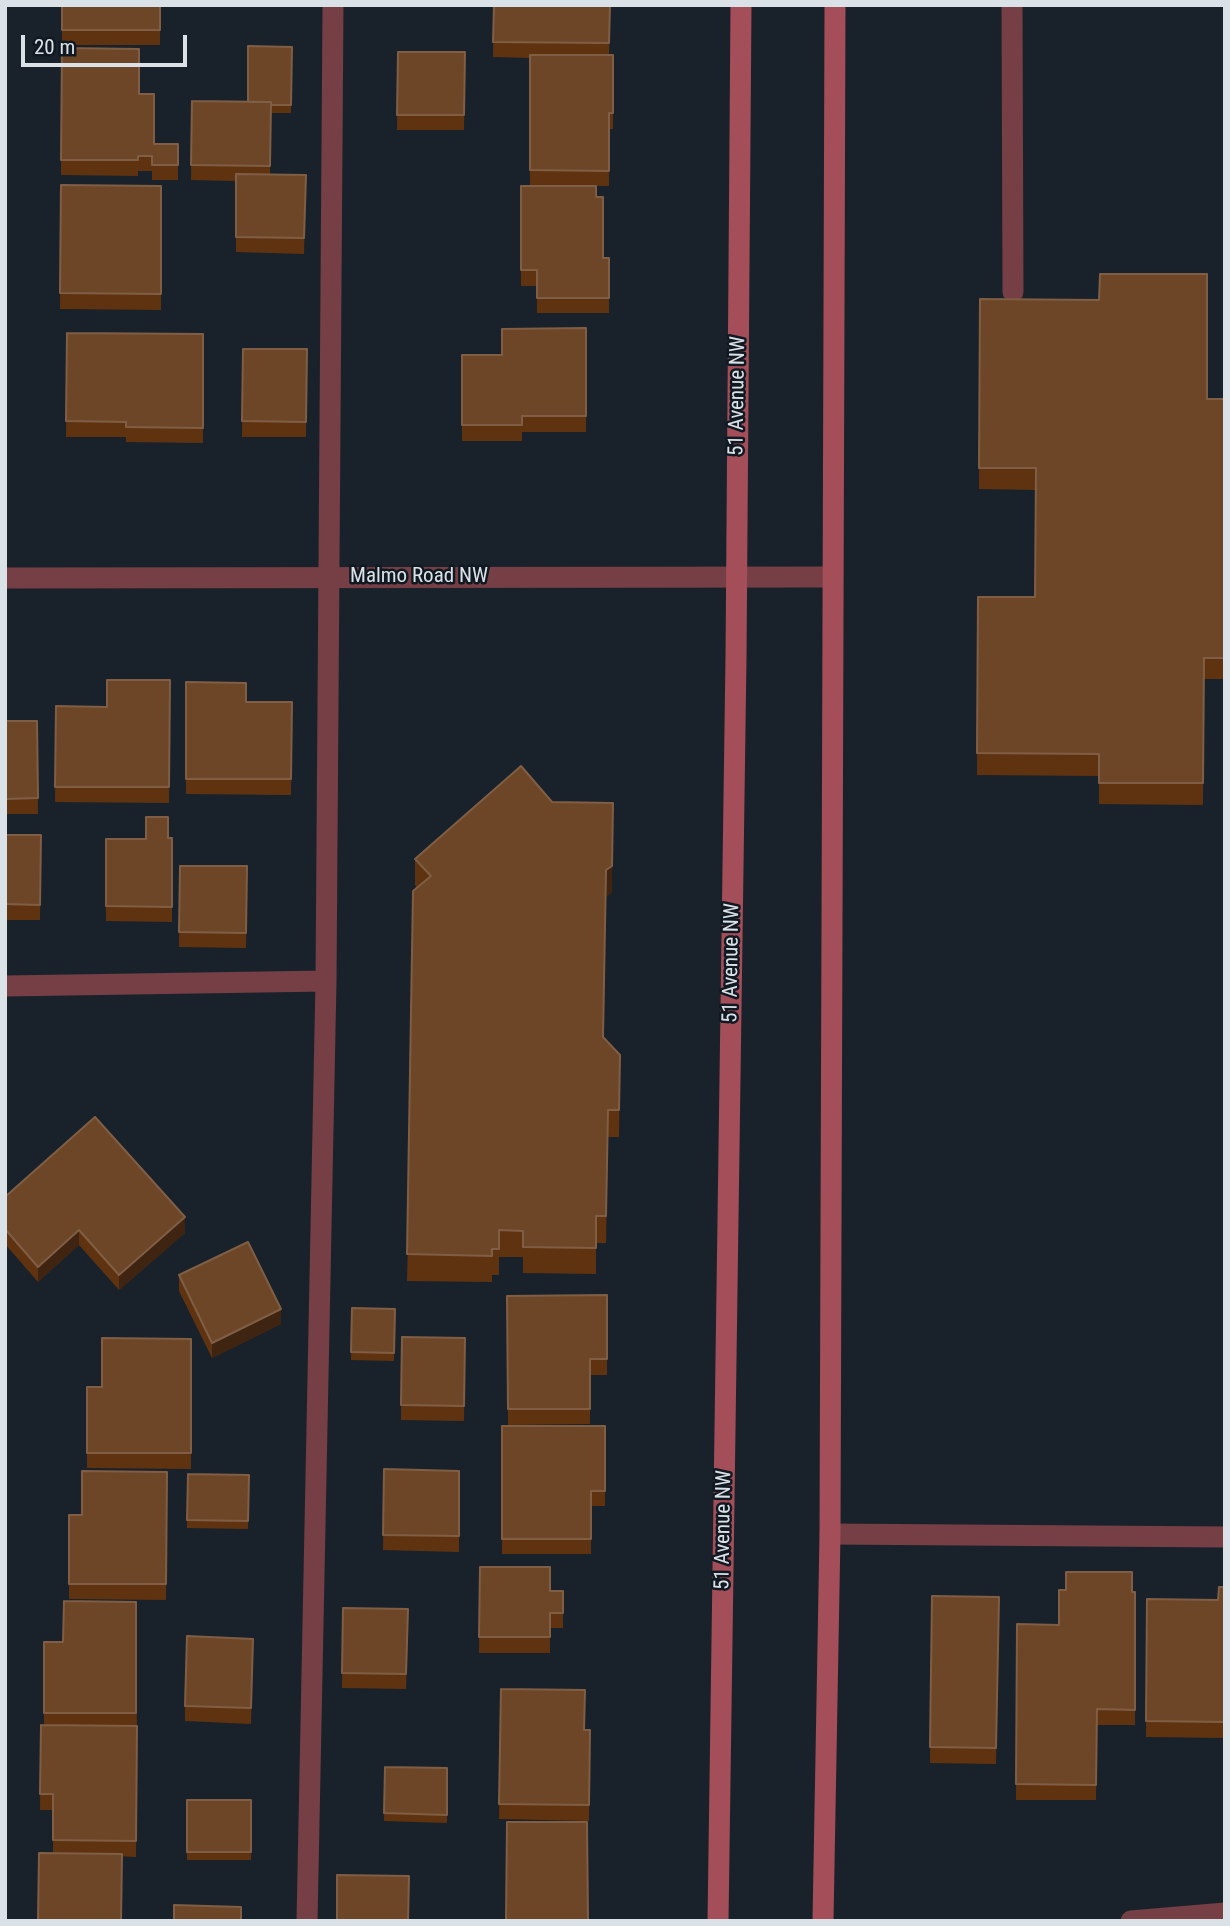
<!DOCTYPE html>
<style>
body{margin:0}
#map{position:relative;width:1230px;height:1926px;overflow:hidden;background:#19222a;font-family:"Roboto Condensed",sans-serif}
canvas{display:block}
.frame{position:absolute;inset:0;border:7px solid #dbe2e7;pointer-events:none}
.scale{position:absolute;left:21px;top:35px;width:166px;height:32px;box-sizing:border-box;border:4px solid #dbe2e7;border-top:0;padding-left:9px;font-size:21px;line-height:24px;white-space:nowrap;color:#dbe2e7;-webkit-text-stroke:5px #101921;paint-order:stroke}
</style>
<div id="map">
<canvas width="1230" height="1926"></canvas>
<div class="frame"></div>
<div class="scale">20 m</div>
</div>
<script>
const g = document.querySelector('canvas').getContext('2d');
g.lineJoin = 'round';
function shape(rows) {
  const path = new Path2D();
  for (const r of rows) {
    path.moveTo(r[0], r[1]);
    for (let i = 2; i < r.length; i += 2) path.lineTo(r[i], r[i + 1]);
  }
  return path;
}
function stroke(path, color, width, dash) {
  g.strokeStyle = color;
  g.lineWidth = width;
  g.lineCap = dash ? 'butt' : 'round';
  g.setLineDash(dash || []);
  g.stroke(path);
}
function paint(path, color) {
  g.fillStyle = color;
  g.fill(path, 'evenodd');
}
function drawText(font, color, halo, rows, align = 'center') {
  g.font = font + ' "Roboto Condensed",sans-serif';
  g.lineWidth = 5;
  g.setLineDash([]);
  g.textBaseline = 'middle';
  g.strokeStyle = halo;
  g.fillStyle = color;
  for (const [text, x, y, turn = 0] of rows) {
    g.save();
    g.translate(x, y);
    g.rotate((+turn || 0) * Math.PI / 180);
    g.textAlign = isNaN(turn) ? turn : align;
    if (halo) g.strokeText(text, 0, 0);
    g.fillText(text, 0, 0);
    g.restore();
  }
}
stroke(shape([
 [1012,5,1013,292],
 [5,986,326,981],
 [830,1534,1225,1537],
 [307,1921,326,981,333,5]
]), '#753f45', 21);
stroke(shape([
 [1131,1921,1225,1913]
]), '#753f45', 21);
stroke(shape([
 [5,578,832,577]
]), '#753f45', 21);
stroke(shape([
 [718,1921,736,657,741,5],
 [823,1921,830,1534,835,5]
]), '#a44e59', 21);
paint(shape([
 [62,5,160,5,160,45,62,45],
 [494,5,610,5,609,55,613,55,613,129,609,129,609,186,596,186,596,197,603,258,609,258,609,313,537,313,537,286,521,286,521,186,567,186,530,186,530,58,493,57],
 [292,47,291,113,271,113,270,175,306,175,304,254,236,252,236,181,191,180,192,101,248,102],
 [62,48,139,94,154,144,178,144,178,180,152,180,152,171,138,171,138,176,61,175],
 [398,52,465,52,464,130,397,130],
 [61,185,161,186,161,310,60,309],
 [980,299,1207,399,1225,399,1225,679,1204,679,1203,805,1099,804,1099,776,977,775,978,597,1035,597,1036,490,979,489],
 [586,328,586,432,522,432,522,441,462,441,462,355,502,355],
 [67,333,203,334,203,443,126,442,126,437,66,437],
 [243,349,307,349,306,437,242,437],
 [170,680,169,803,55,802,56,706,107,707],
 [186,682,246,702,292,702,291,795,186,794],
 [5,721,37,721,38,814,5,814],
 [5,835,41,835,40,920,5,920],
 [172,838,172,922,106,921,106,839],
 [415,859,612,892,606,897,603,1038,620,1055,619,1137,608,1137,606,1243,596,1243,596,1274,523,1273,523,1257,499,1257,499,1275,492,1275,492,1282,407,1281,417,888,415,885],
 [180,866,247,866,246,948,179,947],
 [5,1197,185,1233,119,1290,79,1245,38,1282,5,1244],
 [179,1275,281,1324,212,1358,179,1291],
 [607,1295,607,1375,590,1375,590,1424,508,1425,507,1296],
 [352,1308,395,1309,394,1361,351,1360],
 [402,1337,465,1338,464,1421,401,1420],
 [191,1339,191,1469,87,1468,87,1387,102,1387],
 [502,1426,605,1426,605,1506,591,1506,591,1554,502,1554],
 [384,1469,459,1471,459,1552,383,1550],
 [167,1472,166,1600,69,1599,69,1515,82,1515],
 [188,1474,249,1475,248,1529,187,1528],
 [480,1567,550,1591,563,1613,563,1628,550,1628,550,1653,479,1653],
 [1225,1587,1225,1738,1146,1737,1147,1599,1218,1600],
 [1132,1592,1135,1592,1135,1725,1097,1725,1096,1800,1016,1800,1017,1624,1059,1625],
 [932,1596,999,1597,996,1764,930,1763],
 [136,1602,137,1742,136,1857,53,1853,53,1810,40,1810,41,1725,44,1725,44,1642,63,1642],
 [343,1608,408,1624,406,1689,342,1688],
 [253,1639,251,1724,185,1721,185,1706],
 [501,1689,585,1730,590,1730,589,1821,499,1819],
 [385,1767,447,1768,447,1823,384,1821],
 [187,1800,251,1800,251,1860,187,1860]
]), '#603310');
paint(shape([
 [613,803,612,892,606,897,606,870],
 [185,1217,185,1233,119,1290,119,1275],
 [79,1230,79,1245,38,1282,38,1267],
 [281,1309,281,1324,212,1358,212,1343]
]), '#3e2411');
const building = shape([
 [62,5,160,5,160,30,62,30,62,5],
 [494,5,610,5,609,43,493,42,494,5],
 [248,46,292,47,291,105,271,105,271,102,248,102,248,46],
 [62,48,139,49,139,94,154,94,154,144,178,144,178,165,152,165,152,156,138,156,138,160,61,160,62,48],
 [398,52,465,52,464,115,397,115,398,52],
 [530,55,613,55,613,113,609,113,609,171,530,170,530,55],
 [192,101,271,102,270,166,191,165,192,101],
 [236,174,306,175,304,238,236,237,236,174],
 [61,185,161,186,161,294,60,293,61,185],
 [521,186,596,186,596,197,603,197,603,258,609,258,609,298,537,298,537,270,521,270,521,186],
 [1100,274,1207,274,1207,399,1225,399,1225,658,1204,658,1203,783,1099,783,1099,754,977,753,978,597,1035,597,1036,468,979,468,980,299,1099,300,1100,274],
 [586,328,586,416,522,416,522,425,462,425,462,355,502,355,502,329,586,328],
 [67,333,203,334,203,428,126,427,126,422,66,421,67,333],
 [243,349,307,349,306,422,242,421,243,349],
 [107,680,170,680,169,787,55,787,56,706,107,707,107,680],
 [186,682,246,683,246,702,292,702,291,779,186,779,186,682],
 [5,721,37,721,38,798,5,799,5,721],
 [521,766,552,802,613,803,612,866,606,870,603,1037,620,1055,619,1110,608,1110,606,1216,596,1216,596,1248,523,1247,523,1231,499,1230,499,1249,492,1249,492,1256,407,1254,413,891,431,876,415,859,521,766],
 [146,817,168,817,168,838,172,838,172,907,106,906,106,839,146,839,146,817],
 [5,835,41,835,40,905,5,904,5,835],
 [180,866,247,866,246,933,179,932,180,866],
 [95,1117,185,1217,119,1275,79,1230,38,1267,5,1229,5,1197,95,1117],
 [248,1242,281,1309,212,1343,179,1275,248,1242],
 [607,1295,607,1359,590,1359,590,1409,508,1409,507,1296,607,1295],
 [352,1308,395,1309,394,1353,351,1352,352,1308],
 [402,1337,465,1338,464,1406,401,1405,402,1337],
 [102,1338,191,1339,191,1453,87,1453,87,1387,102,1387,102,1338],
 [502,1426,605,1426,605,1491,591,1491,591,1539,502,1539,502,1426],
 [384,1469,459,1471,459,1536,383,1535,384,1469],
 [82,1471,167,1472,166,1584,69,1584,69,1515,82,1515,82,1471],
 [188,1474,249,1475,248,1521,187,1520,188,1474],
 [480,1567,550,1567,550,1591,563,1591,563,1613,550,1613,550,1637,479,1637,480,1567],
 [1066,1572,1132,1572,1132,1592,1135,1592,1135,1710,1097,1709,1096,1785,1016,1784,1017,1624,1059,1625,1059,1590,1066,1590,1066,1572],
 [1219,1587,1225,1587,1225,1722,1146,1721,1147,1599,1218,1600,1219,1587],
 [932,1596,999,1597,996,1748,930,1747,932,1596],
 [64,1601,136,1602,136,1713,44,1713,44,1642,63,1642,64,1601],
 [343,1608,408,1609,406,1674,342,1673,343,1608],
 [187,1636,253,1639,251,1708,185,1706,187,1636],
 [501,1689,585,1690,584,1730,590,1730,589,1805,499,1804,501,1689],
 [41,1725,137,1726,136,1841,53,1840,53,1794,40,1794,41,1725],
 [385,1767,447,1768,447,1815,384,1813,385,1767],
 [187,1800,251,1800,251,1852,187,1852,187,1800],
 [507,1822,587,1822,588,1921,506,1921,507,1822],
 [39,1853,122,1854,121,1921,38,1921,39,1853],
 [337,1875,409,1876,408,1921,337,1921,337,1875],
 [174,1905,241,1907,241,1921,174,1921,174,1905]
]);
paint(building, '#6d4627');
stroke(building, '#7f5e45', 2);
drawText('21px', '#dbe2e7', '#101921', [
 ["51 Avenue NW",738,396,-89],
 ["Malmo Road NW",419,577],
 ["51 Avenue NW",732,963,-89],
 ["51 Avenue NW",724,1530,-89]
]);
</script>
